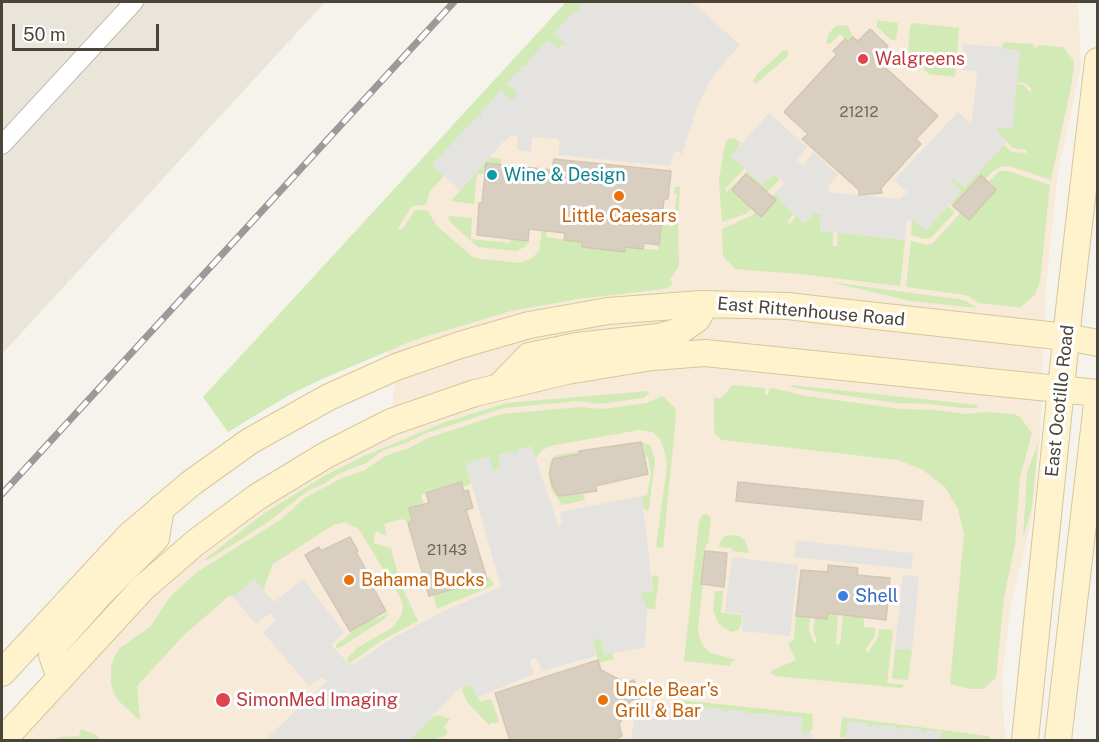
<!DOCTYPE html>
<style>
body{margin:0}
#map{position:relative;width:1099px;height:742px;overflow:hidden;background:#f6f3ec;font-family:"Public Sans",sans-serif}
canvas{display:block}
.frame{position:absolute;inset:0;border:3px solid #4b4439;pointer-events:none}
.scale{position:absolute;left:12px;top:24px;width:147px;height:27px;box-sizing:border-box;border:3px solid #4b4439;border-top:0;padding-left:8px;font-size:18px;line-height:21px;white-space:nowrap;color:#4b4439;-webkit-text-stroke:4px #fff;paint-order:stroke}
</style>
<div id="map">
<canvas width="1099" height="742"></canvas>
<div class="frame"></div>
<div class="scale">50 m</div>
</div>
<script>
const g = document.querySelector('canvas').getContext('2d');
g.lineJoin = 'round';
function paint(path, color) {
  g.fillStyle = color;
  g.fill(path, 'evenodd');
}
function shape(rows) {
  const path = new Path2D();
  for (const r of rows) {
    path.moveTo(r[0], r[1]);
    for (let i = 2; i < r.length; i += 2) path.lineTo(r[i], r[i + 1]);
  }
  return path;
}
function stroke(path, color, width, dash) {
  g.strokeStyle = color;
  g.lineWidth = width;
  g.lineCap = dash ? 'butt' : 'round';
  g.setLineDash(dash || []);
  g.stroke(path);
}
function drawText(font, color, halo, rows, align = 'center') {
  g.font = font + ' "Public Sans",sans-serif';
  g.lineWidth = 6;
  g.setLineDash([]);
  g.textBaseline = 'middle';
  g.strokeStyle = halo;
  g.fillStyle = color;
  for (const [text, x, y, turn = 0] of rows) {
    g.save();
    g.translate(x, y);
    g.rotate((+turn || 0) * Math.PI / 180);
    g.textAlign = isNaN(turn) ? turn : align;
    if (halo) g.strokeText(text, 0, 0);
    g.fillText(text, 0, 0);
    g.restore();
  }
}
paint(shape([
 [2,2,325,2,2,354]
]), '#eae5da');
paint(shape([
 [585,2,1078,2,1081,67,1058,171,1046,287,1040,441,1032,519,1011,602,1002,679,1005,740,3,740,143,588,391,422,396,367,341,274]
]), '#f7ead8');
paint(shape([
 [566,2,583,2,579,6,580,10,554,33,564,42,564,45,558,48,548,41,528,67,508,84,517,92,516,98,510,99,500,91,482,117,433,165,444,176,430,191,426,205,412,206,398,228,402,230,415,210,427,210,437,226,474,258,520,263,531,259,539,251,545,208,549,208,546,237,582,242,582,247,624,252,625,247,658,250,661,225,673,226,677,194,674,193,675,187,680,187,678,222,679,266,670,280,673,285,664,289,578,299,511,311,414,340,320,380,289,395,228,432,203,397],
 [877,20,898,23,896,40,891,40,877,27],
 [912,23,959,28,955,77,929,74,908,54,910,27],
 [841,25,848,26,853,37,848,42,840,34,831,43,826,44,829,33,835,27],
 [1004,42,1033,44,1035,49,1039,45,1063,47,1074,61,1072,82,1051,180,1009,166,1000,167,993,171,956,210,950,204,961,191,951,181,952,178,965,187,1004,145,1012,152,1027,153,1027,150,1013,148,996,130,999,126,1012,128,1016,84,1024,85,1030,92,1032,90,1026,83,1016,82,1020,51,1003,49,1002,46],
 [784,50,788,51,788,56,757,83,753,82,757,74],
 [730,138,736,139,741,143,731,156,745,168,725,189,727,192,747,171,763,185,772,175,776,175,780,179,746,214,722,222,719,181,723,154,726,141],
 [490,157,501,159,501,165,486,163,485,174,477,174,474,204,451,201],
 [1000,171,1008,171,1050,185,1040,282,1034,296,1020,307,1016,307,979,303,966,295,906,287,911,241,927,245,933,243,997,173],
 [774,194,794,214,787,221,790,224,796,216,804,223,814,213,821,214,820,231,833,232,833,246,837,246,838,232,905,240,900,286,800,274,735,269,723,256,722,229,751,216],
 [948,206,955,212,931,238,924,239,911,235,912,220,926,230],
 [448,216,472,218,471,239,510,243,511,239,529,242,525,247,516,251,478,247,451,223],
 [830,282,964,300,977,308,910,301],
 [733,385,765,388,765,394,768,395,769,389,772,388,806,396,901,409,935,410,966,414,985,412,1014,414,1020,417,1032,433,1020,478,1015,545,1004,597,996,678,983,689,969,689,950,684,964,534,958,509,945,487,923,470,898,460,722,440,716,435,714,429,714,397,720,399],
 [791,385,978,405,976,408,961,408,929,404,897,403,807,390,792,387],
 [649,391,648,394,643,398,614,402,598,404,579,401,504,408,424,434,406,443,382,451,366,463,338,474,324,484,307,491,268,522,229,547,207,560,204,560,263,514,326,475,364,456,443,423,506,403],
 [662,396,675,408,676,416,663,548,656,547,667,466,664,449,660,439,653,432,639,430,550,446,541,451,536,459,531,447,516,454,496,471,466,464,471,484,463,487,461,482,426,492,421,496,424,504,409,509,413,522,409,523,402,519,384,524,387,536,376,531,373,543,391,548,400,583,418,621,381,641,350,663,347,661,348,658,357,648,393,627,402,614,403,606,401,599,359,529,345,522,333,525,273,564,264,588,262,588,254,579,233,597,230,595,184,635,137,686,140,721,120,702,114,693,111,684,111,666,115,656,120,648,150,627,171,596,197,572,280,520,305,498,338,480,365,470,385,456,409,448,428,438,501,414,580,407,603,409,647,403],
 [641,442,650,445,655,459,649,509,647,511,643,507,642,496,647,495,651,474,648,457,645,457],
 [1038,443,1032,507,1023,539,1027,473],
 [579,451,580,454,553,459,550,478,559,496,582,492,583,493,585,500,562,505,552,491,548,476,550,462,554,456],
 [707,514,711,518,708,544,706,544,705,550,707,551,698,627,699,637,704,647,711,653,737,660,732,661,730,666,684,661,699,522,702,515],
 [731,535,739,536,745,540,749,553,732,551,732,548,719,547,720,542,725,536],
 [655,575,659,576,655,609,647,609,639,591,653,592,652,577],
 [486,576,491,579,494,585,437,609,433,595],
 [715,591,723,591,721,613,742,615,741,625,738,630,733,632,729,631,718,623,713,609],
 [389,613,383,620,341,647,336,648,336,645,351,633,350,631,375,617,376,619],
 [828,613,838,614,836,644,840,645,843,615,864,617,864,627,875,628,875,636,865,650,868,653,878,637,879,629,893,630,887,683,906,685,901,688,775,676,771,674,771,671,796,660,788,643,794,640,796,616,810,617,809,631,814,643,817,642,813,630,815,617,827,619],
 [595,639,601,639,604,654,612,653,614,659,599,663,593,642],
 [895,648,912,650,908,680,892,679],
 [471,684,480,702,491,699,499,721,494,724,492,722,489,725,467,702,462,690,464,687],
 [680,700,813,714,812,730,807,734,801,733,802,718,776,718,774,714,752,713,748,716,725,713,689,721,680,720,677,716],
 [439,715,450,719,444,727,448,731,446,735,433,740,410,740,432,717],
 [842,717,988,736,992,740,940,740,941,731,923,734,869,728,848,721,846,738,840,737],
 [81,729,94,734,102,740,52,740,60,737,79,736]
]), '#d2eab5');
paint(shape([
 [583,2,692,2,740,45,716,72,707,86,695,113,682,155,680,152,674,151,670,166,558,155,560,143,558,139,534,137,532,139,531,152,517,150,518,136,512,135,503,142,460,190,432,165,476,117,482,117,481,112,501,90,510,99,516,98,517,92,507,83,523,66,527,66,528,61,548,40,558,48,564,45,564,42,554,33,575,10,580,10,579,6],
 [963,44,1002,47,1004,49,1020,51,1012,128,996,128,997,131,1007,142,965,187,952,179,951,181,961,191,926,230,912,220,907,221,905,240,820,231,821,214,814,213,804,223,774,194,784,183,777,174,774,174,763,185,731,156,769,113,807,147,796,162,803,165,814,152,838,175,828,186,829,192,900,199,907,192,894,180,958,112,969,122,972,120,977,71,962,70],
 [531,446,559,527,562,524,560,512,642,496,653,592,640,591,647,609,645,647,604,655,601,639,595,639,593,642,596,656,542,671,537,659,534,658,529,661,534,674,478,697,471,684,457,690,410,740,265,740,327,681,322,677,309,686,263,632,276,620,272,615,269,614,256,624,233,597,254,579,274,602,303,579,344,632,331,645,349,664,354,664,391,639,444,611,501,587,466,464,489,456,492,469,496,471,501,468,498,455,511,451,516,454,518,449],
 [796,540,913,553,911,569,794,557],
 [732,557,798,565,790,636,742,631,743,614,725,612],
 [903,575,919,577,912,650,895,648],
 [692,705,722,709,725,713,729,710,746,711,748,715,752,713,774,714,776,718,780,715,802,717,801,732,812,734,811,740,631,740,636,706,678,710,677,716,679,719,689,721],
 [848,721,866,723,869,728,873,725,895,726,898,730,902,727,920,729,923,733,927,730,941,732,940,740,845,740]
]), '#e5e3e0');
const building = shape([
 [870,29,888,46,876,59,938,116,916,139,921,144,881,188,882,193,859,195,859,190,802,139,808,134,784,112,837,54,833,51,845,39,848,42,853,37,858,41,870,29],
 [554,159,671,171,668,199,664,199,659,245,644,243,643,249,625,247,625,252,582,247,582,242,564,240,565,233,529,229,528,241,477,235,479,203,482,203,486,163,552,170,554,159],
 [746,174,776,200,761,217,732,190,746,174],
 [981,175,996,190,969,220,953,206,981,175],
 [641,442,648,474,595,486,597,491,559,496,552,485,550,472,553,459,580,454,579,451,641,442],
 [461,482,464,492,468,490,473,508,466,510,487,579,429,596,408,523,412,521,409,508,429,503,426,493,461,482],
 [738,482,923,501,921,520,736,501,738,482],
 [350,537,358,551,356,552,374,584,372,586,386,611,350,631,305,555,319,547,321,551,350,537],
 [705,551,727,553,724,587,701,584,705,551],
 [828,565,858,568,857,575,890,578,886,620,828,613,827,619,796,616,801,570,828,572,828,565],
 [598,660,601,670,626,683,634,680,640,698,630,701,619,725,622,736,611,741,510,741,495,693,598,660]
]);
paint(building, '#d8cfc1');
stroke(building, '#d3c7b4', 1.5);
const street = shape([
 [2,145,134,2]
]);
const secondary = shape([
 [500,386,529,356,577,346,658,337,680,331,697,319,701,312,701,304],
 [2,673,129,536,190,484,250,441,329,397,396,367,460,345,529,325,608,311,701,304,788,306,822,310,1066,337,1098,343],
 [60,678,52,655,55,645,99,595,156,538,161,508],
 [3,740,143,588,195,543,257,497,326,455,391,422,475,393,567,371,652,357,705,353,1098,393],
 [1025,740,1069,310,1098,61],
 [1058,740,1098,395]
]);
stroke(street, '#c2bbae', 20);
stroke(secondary, '#d6c79b', 28);
stroke(street, '#fff', 18);
stroke(secondary, '#fff3cd', 26);
const rail = shape([
 [2,494,454,2]
]);
stroke(rail, '#9a9a9a', 7);
stroke(rail, '#fff', 4.5, [14]);
for (const [x, y, r, color] of [
 [863,59,6,"#e0444e"],
 [492,175,6,"#0f9aa8"],
 [619,196,6,"#e8710a"],
 [349,580,6,"#e8710a"],
 [843,596,6,"#3f7fe0"],
 [223,700,8,"#e0444e"],
 [603,700,6,"#e8710a"]
]) {
  const dot = new Path2D();
  dot.arc(x, y, r, 0, 2 * Math.PI);
  g.fillStyle = color;
  g.fill(dot);
  stroke(dot, '#fff', 2);
}
drawText('15px', '#6e675b', null, [
 ["21212",859,112],
 ["21143",447,550]
]);
drawText('18px', '#be3a42', '#fff', [
 ["Walgreens",875,59],
 ["SimonMed Imaging",236,700]
], 'left');
drawText('18px', '#0d838f', '#fff', [
 ["Wine & Design",504,175]
], 'left');
drawText('18px', '#c56008', '#fff', [
 ["Little Caesars",619,216,"center"],
 ["Bahama Bucks",361,580],
 ["Uncle Bear's",615,690],
 ["Grill & Bar",615,711]
], 'left');
drawText('18px', '#4b4439', '#fff', [
 ["East Rittenhouse Road",811,312,5],
 ["East Ocotillo Road",1060,401,-84]
]);
drawText('18px', '#366cbe', '#fff', [
 ["Shell",855,596]
], 'left');
</script>
